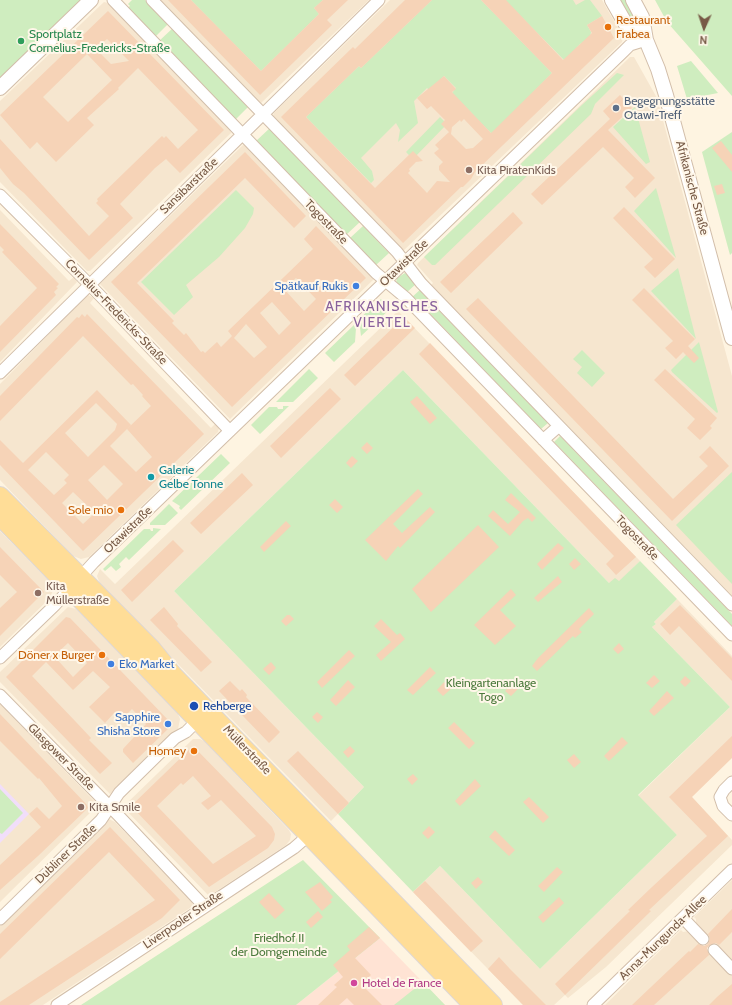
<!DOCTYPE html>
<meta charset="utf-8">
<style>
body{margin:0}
#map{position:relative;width:732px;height:1005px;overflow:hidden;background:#fef4e1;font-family:Cabin,sans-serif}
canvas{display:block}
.north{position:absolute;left:684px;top:8px;width:40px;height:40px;-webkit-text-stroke:3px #fff7e9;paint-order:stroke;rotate:183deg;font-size:11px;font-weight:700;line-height:16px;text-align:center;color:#775a46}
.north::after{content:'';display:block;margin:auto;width:14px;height:18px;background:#775a46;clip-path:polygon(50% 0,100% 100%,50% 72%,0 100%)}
</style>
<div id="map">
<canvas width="732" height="1005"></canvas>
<div class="north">N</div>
</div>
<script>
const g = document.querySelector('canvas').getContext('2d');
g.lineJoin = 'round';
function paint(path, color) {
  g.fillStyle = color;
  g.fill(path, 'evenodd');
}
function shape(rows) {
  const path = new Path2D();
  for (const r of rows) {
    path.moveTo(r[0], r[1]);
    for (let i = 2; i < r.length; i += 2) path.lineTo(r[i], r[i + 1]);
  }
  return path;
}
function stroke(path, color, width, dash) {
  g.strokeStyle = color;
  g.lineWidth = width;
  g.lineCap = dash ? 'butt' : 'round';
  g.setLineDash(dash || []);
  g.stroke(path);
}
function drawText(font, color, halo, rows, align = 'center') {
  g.font = font + ' Cabin,sans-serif';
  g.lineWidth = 4;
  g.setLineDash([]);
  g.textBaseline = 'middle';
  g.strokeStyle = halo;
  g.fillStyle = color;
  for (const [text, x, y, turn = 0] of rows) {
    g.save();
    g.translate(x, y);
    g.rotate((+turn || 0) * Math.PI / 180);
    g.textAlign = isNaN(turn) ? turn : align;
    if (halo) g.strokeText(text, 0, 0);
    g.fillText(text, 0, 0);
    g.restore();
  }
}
paint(shape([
 [160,0,369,0,261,103,258,101],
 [390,0,602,0,623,37,622,42,403,251,273,116,274,113],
 [104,2,108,3,230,129,231,133,90,271,87,271,0,182,0,101],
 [630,57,634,57,657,98,732,376,732,596,431,285,433,283,417,265,418,263],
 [243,145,247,146,374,279,230,419,100,284],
 [0,210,69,281,74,277,77,282,0,362],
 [88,295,94,298,90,303,211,428,215,424,219,428,218,432,89,557,81,559,73,556,0,480,0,384],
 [398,311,640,561,619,582,609,583,403,370,174,591,364,787,331,821,100,584,97,576,100,569,115,584],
 [0,531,51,583,53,590,50,598,0,647],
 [677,599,732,656,732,757,691,796,732,840,732,845,606,967,568,998,565,995,554,1005,523,1005,413,892,440,866,540,969,677,835,638,796,730,707,652,627,656,624,654,622],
 [68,607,76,609,178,714,180,719,178,729,110,794,0,682,0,672],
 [0,704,98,805,0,902],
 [193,739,200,739,204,741,289,830,291,834,290,840,286,845,209,896,123,807],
 [109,819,115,822,192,902,193,906,43,1005,0,1005,0,926],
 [732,880,732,963,696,925,696,919,694,917],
 [681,930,683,932,689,931,732,976,732,1005,605,1005]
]), '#f6e6cf');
paint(shape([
 [380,938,445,1005,296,1005]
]), '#ffe3d4');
paint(shape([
 [0,784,29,814,0,843]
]), '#f1defa');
paint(shape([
 [0,0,83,0,0,82],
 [132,0,145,0,168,24,155,37,127,8,130,6,128,4],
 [191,0,323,0,314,8,319,14,261,71],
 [432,0,481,0,552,73,492,134,452,93,456,88,444,76,429,90,427,88,414,101,418,123,398,142,400,130,396,123,361,158,372,171,374,180,371,183,306,117,359,66,361,68],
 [505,0,573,0,576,5,585,0,590,0,602,16,587,25,591,32,590,37,580,44,565,61],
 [620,0,626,0,637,18,631,21],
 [655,0,732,0,732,96,667,22],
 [174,27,250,105,235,120,158,42],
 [691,61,718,93,687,99,677,66],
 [617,73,624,75,595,104,591,114,435,265,432,265,424,257,583,104],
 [635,107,650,162,646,164,613,127],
 [440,117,447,124,413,159,406,152],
 [271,127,361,221,346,235,255,142],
 [732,132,732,253,730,255,702,152],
 [656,188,676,258,634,211],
 [236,190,254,208,253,214,245,228,219,257,186,285,193,297,174,315,141,282],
 [363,226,389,253,376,265,350,238],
 [678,268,696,339,651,291],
 [405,273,417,283,405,294,396,283,397,278],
 [422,288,423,289,422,293,548,423,541,429,415,298,410,299],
 [381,299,390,309,361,336,359,319],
 [354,325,356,328,355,342,334,362,325,353],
 [699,342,718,412,717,413,672,372,671,370],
 [582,350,605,373,592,387,577,373,582,367,573,359],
 [309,369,318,378,293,402,276,402],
 [403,370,609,583,615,578,619,581,640,561,677,599,654,622,656,624,652,627,730,707,638,795,677,835,540,969,440,866,413,892,338,814,364,787,174,591],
 [283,406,289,406,260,434,251,425,269,407,277,407,278,409,283,409],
 [560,436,732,614,732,626,554,442],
 [221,454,230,463,181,510,179,508,180,506,172,501],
 [732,472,732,584,676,525],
 [169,504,178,513,165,525,150,525,150,523],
 [153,528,161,529,129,560,126,557,119,564,121,567,116,571,111,566,105,571,103,569,144,529,150,529,151,531,153,531],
 [0,789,23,813,2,834,0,833],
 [303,860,380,938,296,1005,81,1005],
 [423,982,445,1005,394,1005]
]), '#cfedbf');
paint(shape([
 [168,0,191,0,261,71,319,14,314,8,323,0,348,0,327,20,332,25,260,95],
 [405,0,432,0,361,68,359,66,306,117,375,188,413,151,423,161,416,162,409,169,410,171,408,173,427,193,437,181,450,182,439,170,439,166,443,162,434,153,439,149,435,145,449,132,466,149,473,148,483,139,464,119,461,122,460,120,452,127,451,134,441,124,445,120,431,106,427,109,417,98,444,76,456,89,452,92,491,133,552,73,481,0,506,0,563,60,592,33,587,25,602,16,614,38,475,172,471,179,463,187,461,187,403,243,281,117,353,47,355,49],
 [108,11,224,130,180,173,166,159,155,168,120,204,133,218,89,260,24,193,13,184,0,168,0,139,89,236,109,216,96,203,98,201,97,199,162,136,164,138,166,136,178,149,198,130,138,68,118,88,119,89,87,118,94,125,56,162,37,142,30,149,0,115],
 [107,39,129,61,111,64,96,49],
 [87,54,112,80,68,122,43,97],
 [620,95,632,108,608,130,655,178,635,198,625,187,634,178,603,147,542,205,531,194,610,119,603,111],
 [721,141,732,155,732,172,712,148],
 [245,152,306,216,294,228,245,178,137,283,174,321,172,323,184,335,186,333,201,352,203,351,205,353,217,342,221,347,232,336,228,331,313,249,304,239,316,226,366,278,232,407,111,282],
 [296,278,316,299,304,311,284,289],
 [272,302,291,323,279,335,260,313],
 [246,324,267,347,254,358,234,338],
 [722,184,725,193,717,195,714,186],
 [624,207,675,259,655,278,644,267,653,259,613,218],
 [513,212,523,223,451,293,440,282],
 [0,224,59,284,56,287,58,288,54,292,56,295,0,352,0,326,37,288,2,252,4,250,0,246],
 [644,288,695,339,688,346,699,358,694,363,683,352,676,359,665,348,673,341,632,300],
 [478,298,673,499,708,466,699,457,710,446,729,466,672,521,466,309],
 [82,314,85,317,87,314,204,434,83,551,0,465,0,440,23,463,97,390,131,425,110,446,136,472,152,457,127,429,151,406,142,396,143,395,133,384,131,385,83,336,0,421,0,396,77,317,79,318],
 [96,403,117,424,115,430,88,457,65,433],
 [46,452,69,475,64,480,67,483,54,495,28,470],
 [104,465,123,484,107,500,88,480],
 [73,492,95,513,83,524,62,503],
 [404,317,415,328,355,386,344,375],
 [430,343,636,557,616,575,606,564,614,556,419,354],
 [665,369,717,418,710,426,712,428,700,440,687,428,695,419,654,380],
 [330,388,341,399,281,458,270,446],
 [417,396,437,418,430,424,410,402],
 [367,442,373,448,367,454,361,448],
 [352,456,358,461,351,468,346,463],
 [242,473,253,485,201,534,190,523],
 [418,489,423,494,393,524,402,533,430,507,435,512,400,548,398,546,386,561,365,540],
 [511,493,536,518,532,522,528,518,523,521,510,536,488,516,493,510,508,524,520,512,505,500],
 [335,499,343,507,337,513,329,505],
 [286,521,291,526,264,552,260,547],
 [478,525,499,547,431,612,412,589],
 [173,540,184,551,132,602,121,590],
 [558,543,564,548,542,570,537,564],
 [0,547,44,592,0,636,0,608,17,592,0,575],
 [575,558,581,564,574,570,569,564],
 [558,576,562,582,538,602,534,598],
 [511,589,516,595,500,610,516,626,495,645,474,625],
 [680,605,732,658,732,681,679,626,670,635,660,624],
 [164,607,178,624,177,626,212,662,201,672,150,620],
 [589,608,594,614,579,629,582,632,575,638,573,636,537,671,532,666,538,658],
 [287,615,290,615,294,619,286,626,281,621],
 [66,617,70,618,171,723,171,726,133,763,123,752,123,749,146,724,132,709,121,720,114,713,105,723,89,707,110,687,93,671,73,690,46,662,32,676,76,722,91,738,89,740,112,763,100,774,6,677],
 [68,643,87,663,73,677,54,656],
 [381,619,397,635,400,633,405,639,381,661,376,655,391,642,374,626],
 [619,643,624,649,618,654,613,649],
 [349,650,355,656,322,688,317,682],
 [271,662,276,668,269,675,263,669],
 [430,667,436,673,413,695,407,690],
 [654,675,660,681,652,688,646,683],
 [685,676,691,681,685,687,680,682],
 [348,680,355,687,336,706,330,700],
 [230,681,240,691,242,689,247,695,246,697,280,732,269,743,219,691],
 [444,682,451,689,443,696,437,690],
 [512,684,518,689,511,696,505,691],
 [667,691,674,698,654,716,649,711],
 [317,712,323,717,318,723,312,717],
 [0,714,87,805,88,808,38,856,0,890,0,865,41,827,29,814,37,807,49,819,62,806,39,778,38,779,0,741],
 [454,722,475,743,469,749,448,728],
 [732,736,732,758,692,797,728,836,649,910,651,911,565,995,555,984,630,911,628,910,652,887,707,836,669,797],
 [622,737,628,743,609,761,604,756],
 [193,746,272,827,275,834,274,840,268,848,209,887,131,806],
 [193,776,211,796,201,803,208,810,221,800,256,836,213,864,157,806,181,783,183,785],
 [350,746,355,751,348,758,343,752],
 [298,751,349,803,338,814,287,761],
 [574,754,581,762,574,768,567,760],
 [413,774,418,779,412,785,407,779],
 [475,779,481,786,460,806,455,801],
 [529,797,549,817,543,823,523,802],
 [429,826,435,832,428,839,422,833],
 [110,827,180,900,162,918,29,1005,0,1005,0,1002,155,900,109,852,0,959,0,934],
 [495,830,515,850,509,856,489,837],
 [557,867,563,872,544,892,538,886],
 [478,877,483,882,476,889,471,883],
 [425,881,483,941,471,952,413,892],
 [320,882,333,897,330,900,332,902,322,911,305,892],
 [269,893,285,910,275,919,259,902],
 [559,897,564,903,543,923,538,917],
 [732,909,732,932,719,945,716,943,710,945,707,948,709,955,654,1005,632,1005,689,951,690,952,698,944,704,946,708,944,710,938,708,934],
 [318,911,323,917,311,928,306,922],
 [369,927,380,938,355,958,371,975,361,984,382,1005,354,1005,347,998,339,1005,318,1005,337,987,334,985,343,977,333,965,350,950,347,946],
 [499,957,510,969,546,1005,523,1005,488,969],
 [732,984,732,1005,709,1005,717,997]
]), '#f6d3b7');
const minor = shape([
 [113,0,376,273,406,298,732,635],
 [152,0,397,252,421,283,732,605],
 [0,195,89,284,230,431],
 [0,373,379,0],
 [543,440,559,426],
 [0,658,55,605,94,562,624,51,630,45,646,40],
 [0,695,118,815,204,906],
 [732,782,724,790,720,797,723,806,732,815],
 [683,918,703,939],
 [0,919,101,820,119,793,175,738,186,732,198,720],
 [714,950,732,969],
 [57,1005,294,848,309,835],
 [593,1005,732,870]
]);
const tertiary = shape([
 [612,0,628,28,646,40],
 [633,0,642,17,646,40,658,69,666,95,732,338],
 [0,88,91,0]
]);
const primary = shape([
 [0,496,151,648,173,675,493,1005],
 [0,516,473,1005]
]);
stroke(minor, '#d2beaa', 13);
stroke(tertiary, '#d2beaa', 16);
stroke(primary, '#ded7d3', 20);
stroke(minor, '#fff', 11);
stroke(tertiary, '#fff', 14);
stroke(primary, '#ffdd97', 18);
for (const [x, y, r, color] of [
 [608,27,4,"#e8710a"],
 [21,41,4,"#2e9e5b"],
 [616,108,4,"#5c6f8a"],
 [469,170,4,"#8d6e63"],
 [356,286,4,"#3f7fe0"],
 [151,477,4,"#0f9aa8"],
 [121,510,4,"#e8710a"],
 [38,593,4,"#8d6e63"],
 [102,655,4,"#e8710a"],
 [111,664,4,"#3f7fe0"],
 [194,706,5,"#1a4fb4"],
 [168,724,4,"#3f7fe0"],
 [194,751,4,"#e8710a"],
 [81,807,4,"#8d6e63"],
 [354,983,4,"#d1479c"]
]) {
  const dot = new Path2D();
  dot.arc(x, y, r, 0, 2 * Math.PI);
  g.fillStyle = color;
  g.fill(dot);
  stroke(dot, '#fff7e9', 1.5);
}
drawText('12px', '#c56008', '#fff7e9', [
 ["Restaurant",616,20,"left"],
 ["Frabea",616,34,"left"],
 ["Sole mio",113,510],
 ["Döner x Burger",94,655],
 ["Homey",186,751]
], 'right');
drawText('12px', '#27864d', '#fff7e9', [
 ["Sportplatz",29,34],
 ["Cornelius-Fredericks-Straße",29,48]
], 'left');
drawText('12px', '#4e5e75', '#fff7e9', [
 ["Begegnungsstätte",624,101],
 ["Otawi-Treff",624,115]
], 'left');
drawText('12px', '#785e54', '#fff7e9', [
 ["Kita PiratenKids",477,170],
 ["Kita",46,586],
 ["Müllerstraße",46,600],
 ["Kita Smile",89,807]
], 'left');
drawText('12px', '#775a46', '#fff7e9', [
 ["Sansibarstraße",189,186,-44],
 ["Afrikanische Straße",692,188,75],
 ["Togostraße",326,222,46],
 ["Otawistraße",404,263,-44],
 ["Cornelius-Fredericks-Straße",116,312,46],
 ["Otawistraße",128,530,-44],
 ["Togostraße",637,538,46],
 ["Müllerstraße",247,750,46],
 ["Glasgower Straße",61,757,45],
 ["Dubliner Straße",66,854,-44],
 ["Liverpooler Straße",183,920,-34],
 ["Anna-Mungunda-Allee",663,938,-44]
]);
drawText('12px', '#366cbe', '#fff7e9', [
 ["Spätkauf Rukis",348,286],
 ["Eko Market",119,664,"left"],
 ["Sapphire",160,717],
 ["Shisha Store",160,731]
], 'right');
drawText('12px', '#0d838f', '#fff7e9', [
 ["Galerie",159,470],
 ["Gelbe Tonne",159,484]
], 'left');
drawText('12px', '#4a793b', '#fff7e9', [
 ["Kleingartenanlage",491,683],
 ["Togo",491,697],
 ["Friedhof II",279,938],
 ["der Domgemeinde",279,952]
]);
drawText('12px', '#164399', '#fff7e9', [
 ["Rehberge",203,706]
], 'left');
drawText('12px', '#b23c85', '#fff7e9', [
 ["Hotel de France",362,983]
], 'left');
g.letterSpacing = '1px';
drawText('14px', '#8a619c', '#fff7e9', [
 ["AFRIKANISCHES",382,307],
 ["VIERTEL",382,323]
]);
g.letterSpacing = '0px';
</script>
